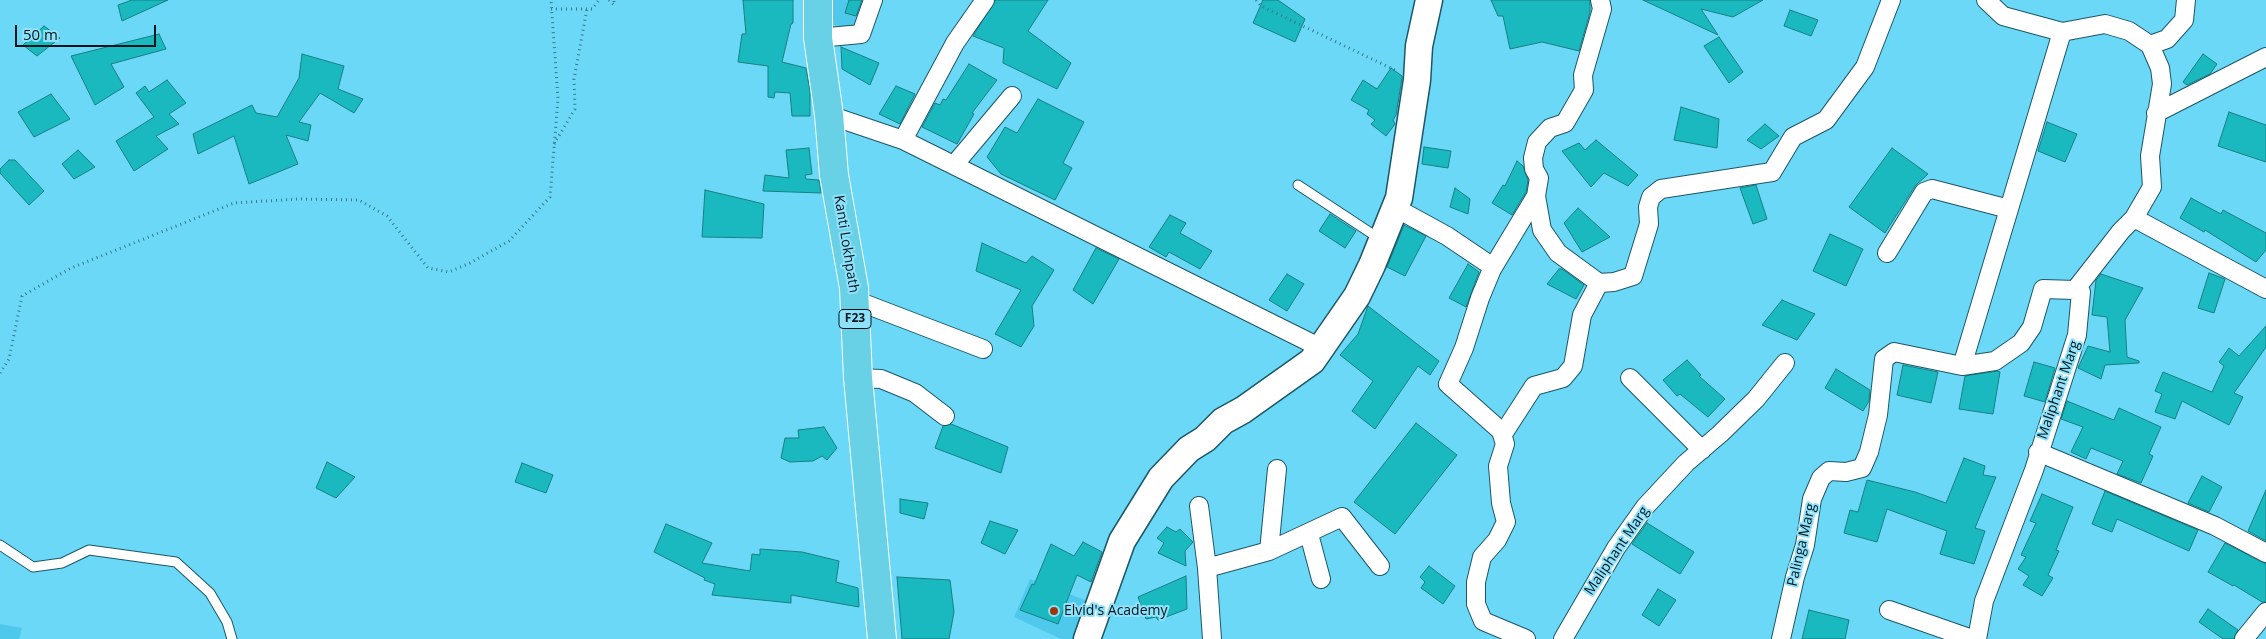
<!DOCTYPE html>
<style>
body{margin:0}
#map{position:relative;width:2266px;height:639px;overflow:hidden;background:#6bd8f7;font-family:"Open Sans",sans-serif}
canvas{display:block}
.scale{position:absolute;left:15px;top:25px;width:141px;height:22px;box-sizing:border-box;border:2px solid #00161c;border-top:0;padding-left:6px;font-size:15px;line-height:18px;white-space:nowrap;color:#00161c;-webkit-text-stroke:4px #90e2fb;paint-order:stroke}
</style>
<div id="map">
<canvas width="2266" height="639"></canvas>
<div class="scale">50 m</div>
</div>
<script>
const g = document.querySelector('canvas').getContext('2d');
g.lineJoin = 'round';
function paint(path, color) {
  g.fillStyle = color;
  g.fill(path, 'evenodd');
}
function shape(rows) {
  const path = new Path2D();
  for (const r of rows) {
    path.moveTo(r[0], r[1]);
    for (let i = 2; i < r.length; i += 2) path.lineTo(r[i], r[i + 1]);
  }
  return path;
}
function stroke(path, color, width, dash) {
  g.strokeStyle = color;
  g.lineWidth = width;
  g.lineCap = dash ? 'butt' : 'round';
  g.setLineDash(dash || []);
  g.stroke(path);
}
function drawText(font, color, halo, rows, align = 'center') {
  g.font = font + ' "Open Sans",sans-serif';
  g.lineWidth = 4;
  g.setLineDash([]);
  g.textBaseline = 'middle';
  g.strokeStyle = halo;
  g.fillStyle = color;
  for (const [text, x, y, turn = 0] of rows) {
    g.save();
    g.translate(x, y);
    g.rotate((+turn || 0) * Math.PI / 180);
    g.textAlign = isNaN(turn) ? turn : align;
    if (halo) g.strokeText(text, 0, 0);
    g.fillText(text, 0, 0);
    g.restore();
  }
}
paint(shape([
 [830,0,870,0,860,30,834,25],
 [1030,579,1095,604,1077,639,1061,639,1014,617],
 [0,624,22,628,19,639,0,639]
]), '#4ec9eb');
const building = shape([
 [132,0,168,0,122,21,118,5,132,0],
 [743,0,793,0,793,23,791,24,782,62,806,68,810,91,810,116,792,116,790,93,775,92,774,98,768,97,768,66,738,62,742,34,746,34,743,0],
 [849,0,862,0,856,16,845,13,849,0],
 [995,0,1048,0,1028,31,1071,63,1057,89,1003,63,1004,48,973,36,995,0],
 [1263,0,1278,0,1305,19,1295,42,1253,23,1263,0],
 [1491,0,1590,0,1590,12,1579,51,1542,42,1510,49,1503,16,1498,16,1491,0],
 [1643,0,1763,0,1733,17,1701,9,1718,35,1643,0],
 [1790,10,1818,20,1811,36,1784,26,1790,10],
 [44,26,60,38,37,56,23,45,44,26],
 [159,34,166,49,111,64,124,87,95,105,71,56,159,34],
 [1719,37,1743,72,1729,83,1704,46,1719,37],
 [841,47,879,63,870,85,842,69,841,47],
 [302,54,344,66,338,89,363,99,354,113,320,93,299,122,311,125,308,141,286,135,298,164,249,184,234,136,198,154,193,134,252,105,256,113,277,117,299,78,302,54],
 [2203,54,2217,64,2210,74,2187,85,2183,82,2203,54],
 [969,64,997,80,972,113,974,114,957,144,922,127,935,103,940,105,943,99,946,100,969,64],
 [1391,68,1402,76,1402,78,1396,115,1393,120,1395,124,1386,136,1371,124,1375,120,1367,114,1369,110,1351,100,1363,80,1377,89,1391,68],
 [167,80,186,103,169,114,179,124,156,136,168,149,134,171,116,141,154,117,136,93,145,86,149,92,167,80],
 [896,86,915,94,900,124,879,114,896,86],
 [51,94,70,119,34,137,18,112,51,94],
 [1038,99,1084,122,1063,163,1072,168,1055,200,1001,174,987,157,1005,127,1017,133,1038,99],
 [1681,107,1719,119,1717,148,1674,140,1681,107],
 [2229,112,2266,125,2266,162,2218,146,2229,112],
 [2047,122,2077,134,2065,162,2038,151,2047,122],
 [1765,124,1779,136,1761,149,1747,140,1765,124],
 [1596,140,1638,175,1628,186,1604,173,1591,187,1562,151,1579,143,1585,150,1596,140],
 [1424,147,1451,151,1448,168,1422,164,1424,147],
 [809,148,812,174,805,175,806,179,819,180,821,193,763,191,765,175,789,178,786,150,809,148],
 [1892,148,1928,174,1915,186,1885,233,1849,207,1892,148],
 [78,150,95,167,74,179,62,164,78,150],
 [9,160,15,160,44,191,29,205,0,173,0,169,9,160],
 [1517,161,1523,166,1528,180,1526,192,1512,215,1492,203,1503,185,1505,186,1517,161],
 [1756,185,1767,219,1753,224,1740,188,1756,185],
 [1455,188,1470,199,1468,214,1450,207,1455,188],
 [705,190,764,204,762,238,702,237,705,190],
 [2191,198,2221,214,2223,210,2266,233,2266,250,2256,262,2205,230,2204,232,2180,218,2191,198],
 [1578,208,1610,237,1582,252,1564,223,1578,208],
 [1330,214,1356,231,1345,248,1319,231,1330,214],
 [1170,215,1186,223,1180,233,1212,251,1200,269,1169,252,1166,257,1149,247,1170,215],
 [1404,225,1426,236,1405,276,1387,267,1404,225],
 [1830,234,1863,249,1846,286,1813,271,1830,234],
 [982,243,1026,263,1032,256,1054,270,1032,306,1034,326,1021,347,995,334,1021,290,976,271,982,243],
 [1096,248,1119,259,1093,304,1073,290,1096,248],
 [1468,264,1479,272,1466,307,1449,298,1468,264],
 [1559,269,1562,269,1584,285,1576,299,1547,284,1559,269],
 [2209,273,2225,279,2214,313,2198,308,2209,273],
 [1287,274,1304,284,1287,311,1269,300,1287,274],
 [2101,274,2143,288,2125,320,2127,357,2139,361,2139,363,2105,365,2101,379,2078,368,2088,346,2110,352,2107,317,2092,315,2096,280,2101,274],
 [1782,300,1815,314,1797,340,1762,325,1782,300],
 [1368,306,1439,361,1430,375,1418,366,1375,429,1352,411,1373,381,1340,355,1358,334,1368,306],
 [2266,326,2266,347,2234,393,2243,397,2229,425,2182,401,2175,419,2155,412,2162,394,2155,391,2163,372,2212,392,2224,366,2219,362,2229,348,2239,356,2266,326],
 [1687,360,1701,375,1699,376,1725,399,1708,417,1680,394,1677,396,1663,380,1687,360],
 [2034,362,2055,368,2045,402,2024,396,2034,362],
 [1903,365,1938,372,1931,403,1897,395,1903,365],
 [1836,369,1870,390,1869,401,1863,411,1825,388,1836,369],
 [1997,371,2000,372,1993,414,1959,409,1965,376,1997,371],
 [2067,401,2114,420,2119,408,2161,427,2149,454,2153,456,2141,483,2117,474,2123,461,2091,448,2086,459,2071,452,2083,427,2061,419,2067,401],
 [1416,423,1457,455,1395,534,1354,502,1416,423],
 [951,424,1008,447,1001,473,935,448,943,426,951,424],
 [824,427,837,448,827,460,822,456,813,461,790,462,781,458,785,438,799,438,798,430,824,427],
 [1964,458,1985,466,1983,475,1996,477,1975,528,1985,531,1974,564,1940,554,1947,531,1887,509,1877,542,1844,533,1850,510,1858,512,1867,480,1915,492,1946,503,1964,458],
 [327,462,355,477,336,498,316,488,327,462],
 [522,463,553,475,546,493,515,482,522,463],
 [2202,476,2222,487,2209,512,2188,503,2202,476],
 [2266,490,2266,541,2248,531,2266,490],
 [2105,491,2198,530,2189,551,2117,519,2112,532,2092,524,2105,491],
 [2042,494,2073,507,2056,550,2059,551,2048,575,2053,578,2042,596,2023,585,2029,576,2018,569,2026,557,2021,555,2036,523,2030,521,2042,494],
 [900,499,928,503,924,519,900,513,900,499],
 [990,521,1018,530,1005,554,981,543,990,521],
 [1647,523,1694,552,1680,574,1632,544,1647,523],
 [666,524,712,543,702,563,750,571,752,554,760,555,760,549,802,552,839,561,836,582,858,588,859,607,791,595,791,603,712,595,715,584,704,580,705,578,654,552,666,524],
 [1167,527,1176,532,1180,529,1193,542,1185,551,1186,566,1158,553,1164,543,1157,538,1167,527],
 [1083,542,1102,552,1091,582,1077,575,1058,624,1020,610,1032,584,1034,585,1051,544,1074,556,1083,542],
 [2225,543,2266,564,2266,602,2262,602,2234,585,2233,586,2208,572,2225,543],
 [1429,566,1455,586,1443,604,1421,588,1425,582,1420,577,1429,566],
 [1186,576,1187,609,1158,620,1156,617,1146,619,1138,597,1186,576],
 [897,577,950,580,954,612,949,639,902,639,897,577],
 [1658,589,1676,600,1659,626,1642,615,1658,589],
 [2208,609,2238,630,2234,639,2223,639,2199,622,2208,609],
 [1809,610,1849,620,1845,639,1802,639,1809,610]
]);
paint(building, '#1ab9bf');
stroke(building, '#187f83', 1);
const service = shape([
 [1298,185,1380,239],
 [0,545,33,567,62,563,89,550,176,562,210,593,227,622,232,639]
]);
const minor = shape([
 [1986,0,2003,16,2062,32,2105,24,2129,31,2150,45],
 [818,38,861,34,873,0],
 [2150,45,2167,39,2184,20,2186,0],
 [2156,113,2266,57],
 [829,115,903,140,955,43,985,0],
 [903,140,1321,348],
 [954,165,1012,96],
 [1536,196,1542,230,1558,253,1599,283,1614,282,1633,276,1649,224,1648,207,1651,197,1661,189,1772,172,1793,137,1826,120,1865,67,1891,0],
 [1394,207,1447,236,1490,265,1492,269,1536,196,1539,178,1534,169,1533,158,1537,142,1550,128,1565,123,1584,90,1583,75,1602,9,1600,0],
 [2134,218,2266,289],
 [1887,253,1924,192,1932,189,2009,209],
 [1492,269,1480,298,1464,348,1448,384,1501,431,1505,444,1498,466,1501,503,1506,522,1497,540,1482,557,1476,582,1476,604,1483,621,1526,639],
 [2075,290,2121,231,2134,218,2152,187,2150,156,2162,84,2160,68,2150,45],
 [855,300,983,349],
 [1962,366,2062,32],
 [858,378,881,379,915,393,945,416],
 [1630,378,1702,450],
 [1503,434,1534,386,1563,378,1573,366,1582,315,1599,283],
 [2038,452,2215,526,2266,553],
 [1199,506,1207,568,1212,639],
 [1309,534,1321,579],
 [1269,551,1277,469],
 [1207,568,1269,551,1342,517,1380,566],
 [1889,610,1972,639],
 [1563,639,1616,548,1645,507,1686,463,1720,434,1756,399,1785,363],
 [1781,639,1795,577,1805,545,1812,499,1821,478,1829,471,1846,472,1862,468,1869,452,1878,415,1884,359,1894,352,1962,366,1995,361,2021,343,2032,327,2043,289,2075,290,2081,292,2077,335,2034,470,1984,601,1977,639],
 [2244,639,2266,612]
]);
const secondary = shape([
 [1087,639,1122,541,1161,478,1189,449,1205,439,1223,421,1243,410,1312,361,1357,296,1372,265,1399,198,1417,80,1419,46,1429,0]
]);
const primary = shape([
 [818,0,818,38,829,115,834,175,854,288,858,378,882,639]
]);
stroke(service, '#1b5767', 11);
stroke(minor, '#1b5767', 20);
stroke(secondary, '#1b5767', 29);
stroke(primary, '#fff', 30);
stroke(shape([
 [609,0,614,5,614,0],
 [1256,0,1261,6,1395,70],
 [551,9,592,9,599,0],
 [554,144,575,109,574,79,587,9],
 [0,373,9,359,22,296,71,268,234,203,298,199,359,200,387,216,428,268,449,272,470,263,509,241,550,197,558,99,551,0]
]), '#37798c', 3, [1, 4]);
stroke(service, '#fff', 9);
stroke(minor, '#fff', 18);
stroke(secondary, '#fff', 26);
stroke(primary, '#68d1e6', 28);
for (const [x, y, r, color] of [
 [1054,611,5,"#9b350b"]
]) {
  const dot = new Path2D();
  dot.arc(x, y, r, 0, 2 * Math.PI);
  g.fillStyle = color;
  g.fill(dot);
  stroke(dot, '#90e2fb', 2);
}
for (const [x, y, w] of [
 [855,319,32]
]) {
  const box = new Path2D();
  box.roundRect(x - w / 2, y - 9.5, w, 19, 4);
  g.fillStyle = '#90e2fb';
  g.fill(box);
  stroke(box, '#00161c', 1);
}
drawText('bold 12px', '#00161c', null, [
 ["F23",855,319]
]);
drawText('14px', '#00161c', '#90e2fb', [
 ["Kanti Lokhpath",846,244,81],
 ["Maliphant Marg",2059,390,-71],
 ["Palinga Marg",1802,545,-77],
 ["Maliphant Marg",1617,551,-56]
]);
drawText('14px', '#00161c', '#90e2fb', [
 ["Elvid's Academy",1064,611]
], 'left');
</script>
